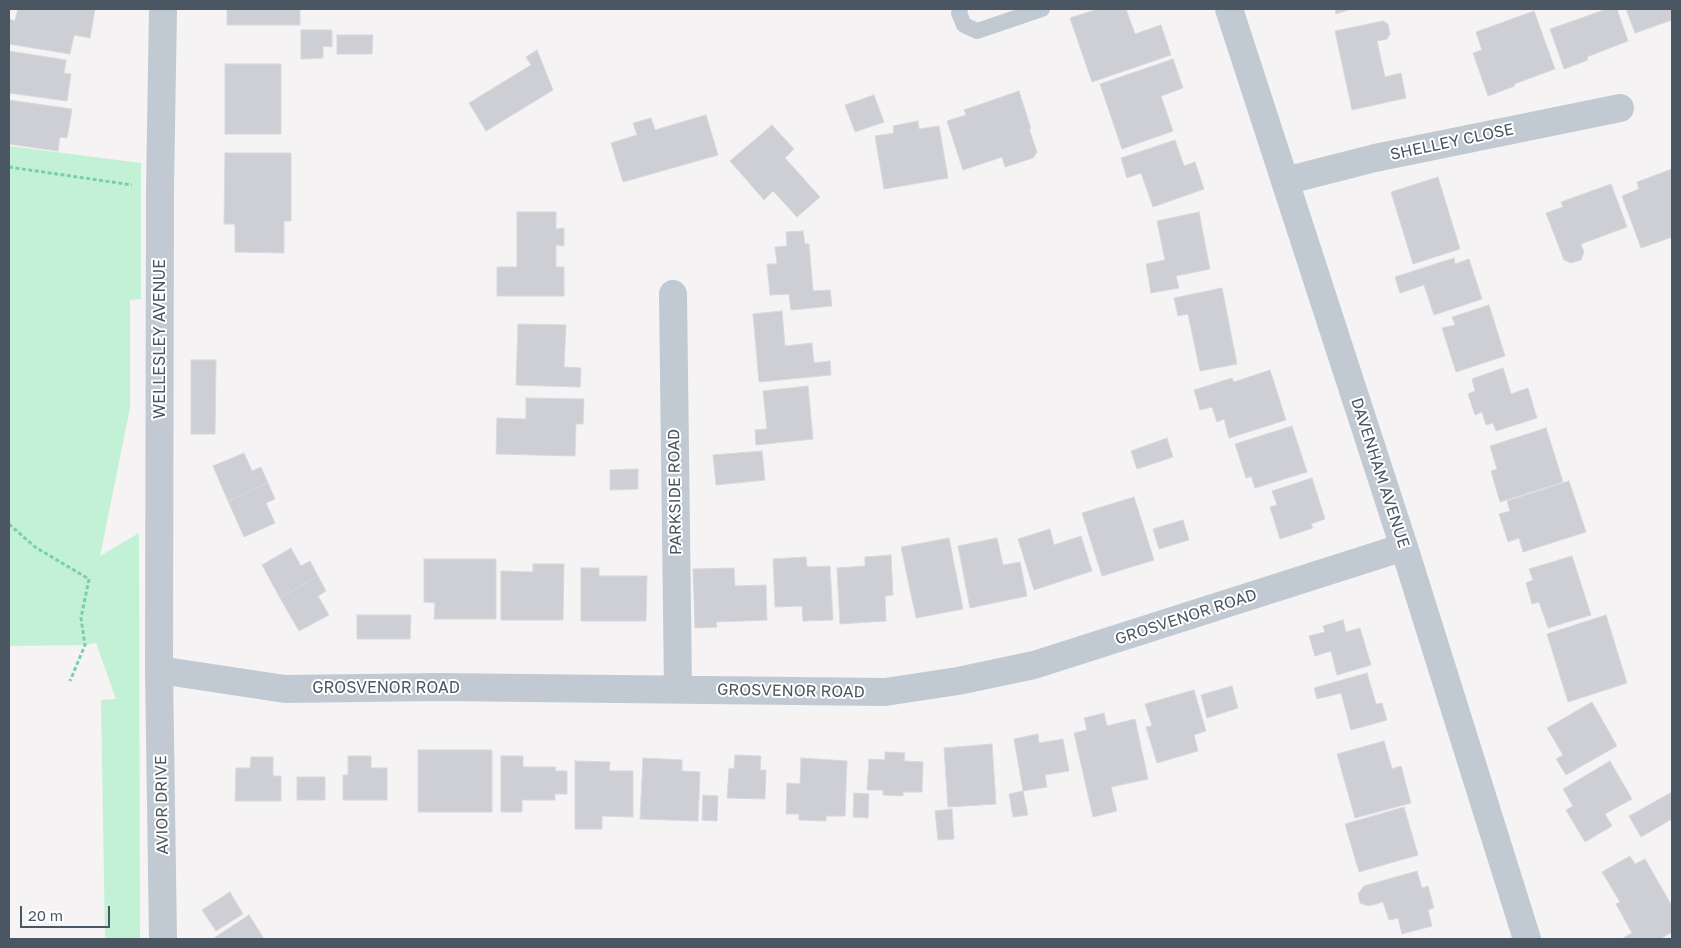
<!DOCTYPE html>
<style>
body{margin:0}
#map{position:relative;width:1681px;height:948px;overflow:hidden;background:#f5f3f3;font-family:"Golos Text",sans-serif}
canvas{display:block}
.frame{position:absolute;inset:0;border:10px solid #4a5661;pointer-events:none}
.scale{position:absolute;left:20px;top:906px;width:90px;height:22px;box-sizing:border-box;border:2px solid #4a5661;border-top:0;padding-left:6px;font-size:15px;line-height:18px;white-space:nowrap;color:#4a5661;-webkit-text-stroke:4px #fff;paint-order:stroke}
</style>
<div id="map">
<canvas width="1681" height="948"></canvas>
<div class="frame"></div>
<div class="scale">20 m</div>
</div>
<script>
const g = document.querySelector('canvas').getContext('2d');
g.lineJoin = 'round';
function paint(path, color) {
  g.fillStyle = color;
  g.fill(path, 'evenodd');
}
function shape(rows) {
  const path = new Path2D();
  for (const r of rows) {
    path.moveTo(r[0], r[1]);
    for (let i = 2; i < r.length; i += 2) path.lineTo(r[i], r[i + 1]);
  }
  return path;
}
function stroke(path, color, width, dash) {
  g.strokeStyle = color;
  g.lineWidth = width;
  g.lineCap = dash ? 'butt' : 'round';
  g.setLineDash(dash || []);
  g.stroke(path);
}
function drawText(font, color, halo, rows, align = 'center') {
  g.font = font + ' "Golos Text",sans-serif';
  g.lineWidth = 4;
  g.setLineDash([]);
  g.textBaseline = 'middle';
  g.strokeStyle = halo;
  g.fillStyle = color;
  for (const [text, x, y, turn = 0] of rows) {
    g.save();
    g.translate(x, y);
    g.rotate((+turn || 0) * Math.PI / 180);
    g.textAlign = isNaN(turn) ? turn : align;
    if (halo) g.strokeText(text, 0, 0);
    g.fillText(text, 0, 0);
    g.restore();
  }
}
paint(shape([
 [9,146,141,163,141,299,130,300,130,408,100,556,139,533,140,939,105,939,101,700,116,699,96,643,85,645,9,646]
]), '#c3f1d5');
const building = shape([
 [18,9,95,9,90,38,74,35,70,54,9,44,9,19,15,21,18,9],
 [227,9,300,9,300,25,227,25,227,9],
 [1098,9,1126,9,1135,34,1161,25,1171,55,1092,82,1070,18,1098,9],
 [1335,9,1351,9,1336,14,1335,9],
 [1607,9,1617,9,1628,41,1587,57,1588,60,1564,69,1550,29,1607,9],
 [1626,9,1672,9,1672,20,1635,33,1626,9],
 [1534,11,1555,69,1514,84,1515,86,1488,96,1473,53,1482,50,1476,32,1534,11],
 [1383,21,1388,24,1390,34,1387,39,1377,41,1385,77,1401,73,1406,98,1352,110,1335,31,1383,21],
 [301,30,332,30,332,47,323,46,323,58,301,59,301,30],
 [337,35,373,35,372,54,337,54,337,35],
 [537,50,553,90,486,131,469,103,531,65,526,57,537,50],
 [9,51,66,60,64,73,71,74,67,101,9,93,9,51],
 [1173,59,1183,88,1161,96,1173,131,1122,149,1100,84,1173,59],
 [225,64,281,64,281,134,225,134,225,64],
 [1019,91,1031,129,1029,129,1037,152,1033,158,1005,167,1002,157,963,170,947,121,966,115,964,110,1019,91],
 [874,95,884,122,855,132,845,105,874,95],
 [9,100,72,109,67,138,60,137,58,151,9,144,9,100],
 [706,115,718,155,623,182,611,143,637,135,633,123,651,118,655,130,706,115],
 [918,121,919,129,939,126,948,178,884,189,875,136,894,133,893,126,918,121],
 [772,125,794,149,785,158,820,197,797,217,773,191,764,200,730,161,772,125],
 [1175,140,1184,166,1195,162,1204,189,1153,207,1141,173,1127,178,1121,158,1175,140],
 [225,153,291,153,291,221,284,221,284,253,235,252,235,224,224,224,225,153],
 [1672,169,1672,237,1641,248,1622,196,1639,189,1637,182,1672,169],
 [1438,177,1460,249,1413,264,1391,192,1438,177],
 [1611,184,1627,227,1581,244,1584,252,1581,260,1571,263,1564,260,1546,213,1563,207,1561,202,1611,184],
 [517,212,556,212,556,229,564,228,564,246,556,245,556,267,564,267,564,296,497,296,497,267,517,267,517,212],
 [1199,212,1210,269,1176,276,1179,288,1151,293,1146,264,1165,260,1157,221,1199,212],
 [803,231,805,244,809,244,813,291,830,290,832,306,791,310,789,294,770,295,767,264,777,264,775,247,787,246,786,232,803,231],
 [1454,258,1455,264,1469,259,1482,299,1434,315,1424,285,1400,293,1395,277,1454,258],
 [1222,288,1237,364,1200,371,1188,314,1178,316,1174,298,1222,288],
 [1489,305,1505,356,1456,372,1442,328,1455,325,1452,317,1489,305],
 [782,311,785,346,812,343,814,363,830,361,831,375,759,382,753,314,782,311],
 [518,324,566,325,564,367,581,368,580,387,516,385,518,324],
 [191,360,216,360,215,434,191,434,191,360],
 [1503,368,1511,394,1528,388,1537,418,1496,431,1493,423,1486,425,1482,412,1475,415,1468,394,1475,391,1472,379,1503,368],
 [1270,370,1286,420,1229,438,1224,419,1217,422,1212,407,1200,410,1194,390,1232,378,1234,382,1270,370],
 [808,386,813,439,756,445,755,430,767,429,763,391,808,386],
 [526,398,584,399,583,424,576,424,575,456,496,454,497,418,526,419,526,398],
 [1292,426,1307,472,1255,488,1251,476,1246,478,1235,444,1292,426],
 [1546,428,1563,482,1500,502,1491,471,1497,469,1490,446,1546,428],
 [1167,438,1173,457,1137,469,1131,451,1167,438],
 [762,451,765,480,716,485,713,455,762,451],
 [244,453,252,471,261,467,268,483,228,501,213,466,244,453],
 [638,469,638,489,610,490,610,470,638,469],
 [1312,478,1325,519,1311,524,1313,528,1280,539,1270,507,1277,505,1272,491,1312,478],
 [1569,481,1586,532,1523,552,1519,538,1508,542,1499,514,1510,511,1507,501,1569,481],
 [268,483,275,499,266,503,275,523,244,537,228,501,268,483],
 [1134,497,1154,560,1102,576,1082,513,1134,497],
 [1183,520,1189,540,1159,549,1153,529,1183,520],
 [1050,529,1054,545,1081,536,1092,571,1034,590,1018,539,1050,529],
 [949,538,963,609,916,618,901,547,949,538],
 [997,538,1003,565,1020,562,1027,596,970,608,958,546,997,538],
 [291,548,301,566,310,561,318,576,280,598,262,565,291,548],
 [891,555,893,595,885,596,886,621,840,624,837,568,865,566,865,557,891,555],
 [1572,556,1591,615,1548,628,1539,602,1532,604,1526,583,1533,580,1529,569,1572,556],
 [806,557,807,567,830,566,833,620,803,621,802,606,775,607,773,559,806,557],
 [424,559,496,559,496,619,434,619,435,603,424,602,424,559],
 [533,564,564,564,563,620,501,620,501,571,533,572,533,564],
 [581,568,599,568,599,576,647,576,646,621,581,621,581,568],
 [734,568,735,586,766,585,767,620,716,622,717,627,695,628,693,569,734,568],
 [318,576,326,591,318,596,329,615,299,631,280,598,318,576],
 [357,615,411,615,410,639,357,639,357,615],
 [1606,615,1627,683,1568,702,1547,634,1606,615],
 [1343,620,1346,632,1360,628,1371,665,1337,675,1331,651,1315,656,1309,636,1325,632,1323,626,1343,620],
 [1367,673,1376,704,1382,703,1387,720,1351,730,1341,693,1317,699,1314,688,1367,673],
 [1232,686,1238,708,1207,718,1201,695,1232,686],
 [1194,690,1206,731,1194,735,1198,751,1157,763,1146,727,1152,726,1145,704,1194,690],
 [1592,702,1617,746,1566,775,1556,759,1563,755,1547,728,1592,702],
 [1104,713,1107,726,1135,719,1148,779,1111,787,1117,811,1093,817,1074,733,1087,730,1084,718,1104,713],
 [1038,734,1039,743,1063,739,1069,771,1045,775,1047,787,1023,791,1014,739,1038,734],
 [1384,741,1392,769,1401,766,1411,803,1355,818,1337,754,1384,741],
 [992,744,996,804,948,807,944,748,992,744],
 [418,750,492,750,492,812,418,812,418,750],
 [885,752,905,753,904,761,923,762,922,792,903,792,903,796,883,795,883,790,867,790,869,759,885,760,885,752],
 [735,755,761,756,760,770,766,770,765,799,727,798,729,768,734,769,735,755],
 [348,756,371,756,371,768,387,768,387,800,343,800,343,775,348,775,348,756],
 [501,756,523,756,523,767,556,767,555,771,567,771,567,794,555,794,555,800,522,800,522,812,501,812,501,756],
 [251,757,273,757,273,776,281,776,281,801,235,801,236,768,250,768,251,757],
 [643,758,682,760,682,771,700,772,698,821,640,819,643,758],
 [801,758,847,761,845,816,826,816,826,821,799,820,799,814,786,814,787,783,800,784,801,758],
 [575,761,610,762,609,771,633,771,633,817,602,816,602,829,575,829,575,761],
 [1610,761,1632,799,1605,814,1612,826,1585,842,1566,810,1573,806,1563,789,1610,761],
 [297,777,325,777,325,800,297,800,297,777],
 [1023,791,1028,815,1013,817,1009,794,1023,791],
 [1672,792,1672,819,1641,837,1629,816,1672,792],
 [854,793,869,794,868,818,853,817,854,793],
 [703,795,718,796,717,821,702,820,703,795],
 [1404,807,1418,855,1359,872,1345,824,1404,807],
 [952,809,954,839,938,840,935,811,952,809],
 [1630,856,1635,864,1645,859,1672,906,1672,932,1660,939,1624,939,1623,938,1632,933,1616,904,1620,902,1602,872,1630,856],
 [1417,871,1422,888,1428,886,1434,908,1428,910,1432,926,1402,934,1398,918,1389,920,1383,902,1369,906,1360,903,1358,894,1364,886,1417,871],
 [230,892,243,914,216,931,202,910,230,892],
 [249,915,264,939,215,939,214,938,249,915]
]);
paint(building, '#cdcfd5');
stroke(building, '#d7d9de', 1);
stroke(shape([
 [9,167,132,185],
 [9,524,35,547,89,579,81,618,85,645,70,681]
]), '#7ad0a6', 3, [4, 2.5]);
stroke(shape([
 [960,9,959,13,964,25,977,31,1042,9]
]), '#c1cad2', 16);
stroke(shape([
 [163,9,160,189,159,670,163,939],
 [1229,9,1404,547,1527,939],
 [1285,181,1375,158,1620,108],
 [673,294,678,689],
 [159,670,285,689,439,687,885,692,958,681,1034,665,1404,547]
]), '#c1cad2', 28);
drawText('16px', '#4a5661', '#fff', [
 ["SHELLEY CLOSE",1452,142,-12],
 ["WELLESLEY AVENUE",160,339,-90],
 ["DAVENHAM AVENUE",1380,473,72],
 ["PARKSIDE ROAD",675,492,-91],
 ["GROSVENOR ROAD",1186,617,-18],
 ["GROSVENOR ROAD",386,688],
 ["GROSVENOR ROAD",791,691,1],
 ["AVIOR DRIVE",162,805,-91]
]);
</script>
